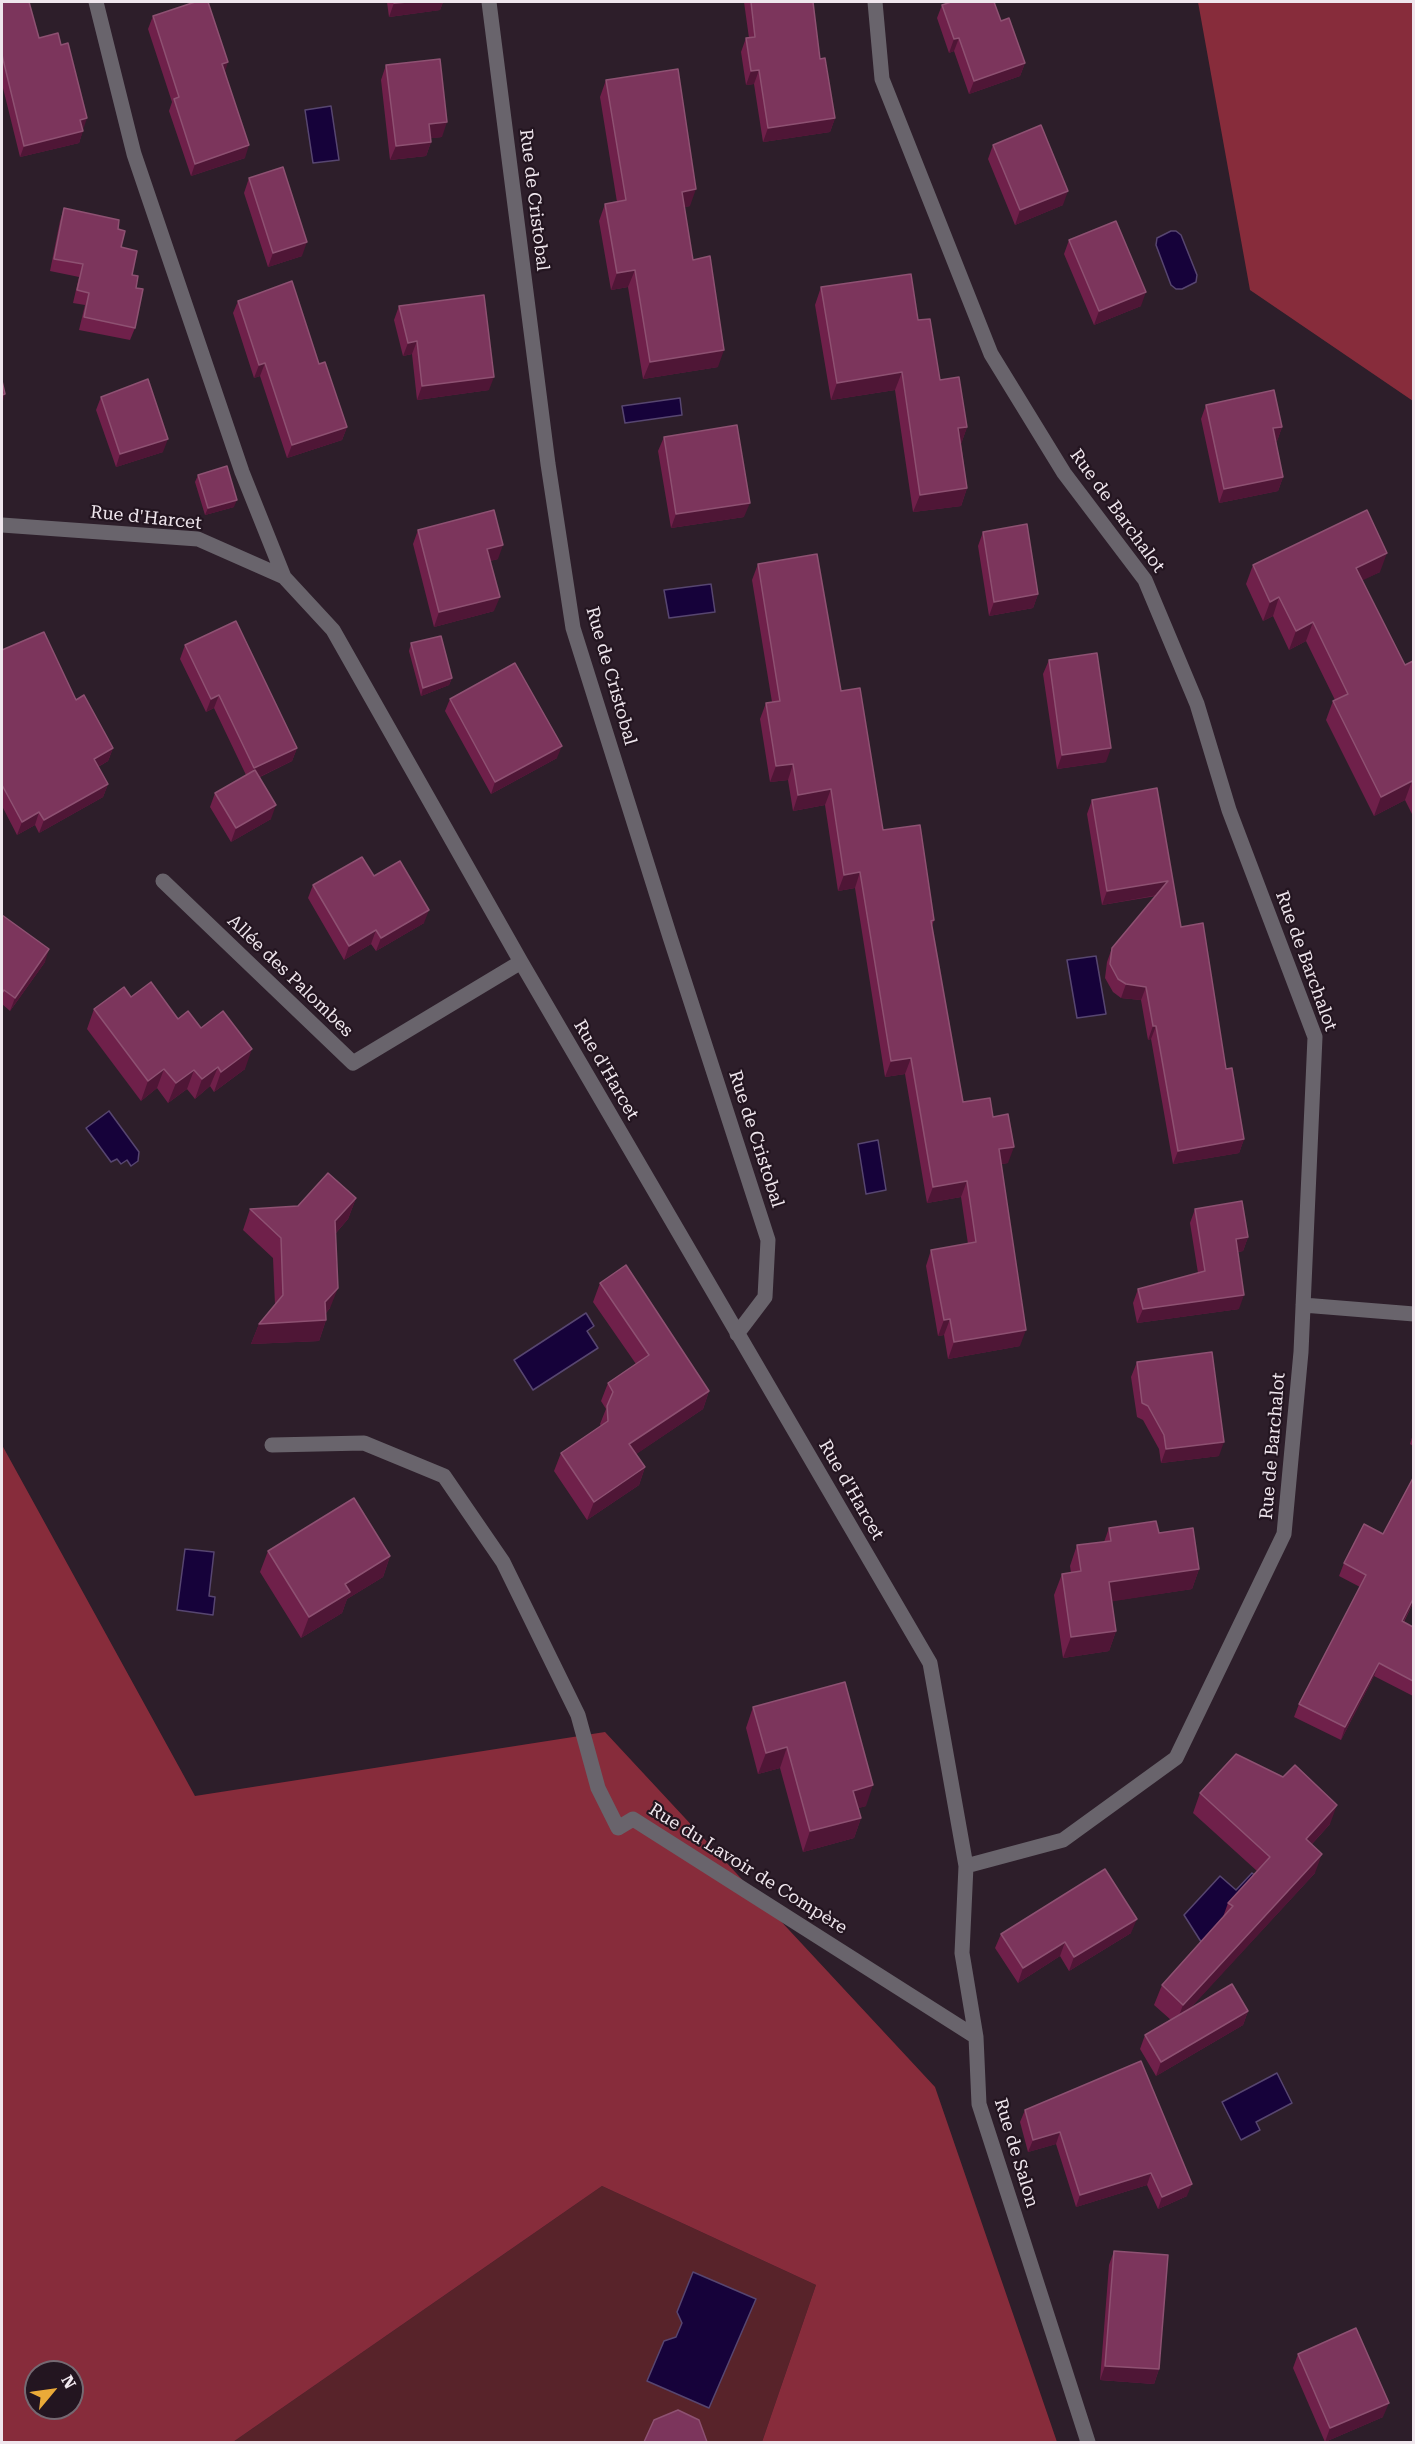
<!DOCTYPE html>
<meta charset="utf-8">
<style>
body{margin:0}
#map{position:relative;width:1415px;height:2444px;overflow:hidden;background:#2d1e2a;font-family:"Roboto Serif",serif}
canvas{display:block}
.frame{position:absolute;inset:0;border:3px solid #efe6ed;pointer-events:none}
.north{position:absolute;left:24px;top:2360px;width:60px;height:60px;box-sizing:border-box;background:#231520;border:2px solid #756972;border-radius:50%;rotate:61deg;font-size:16px;font-weight:700;line-height:24px;text-align:center;color:#efe6ed}
.north::after{content:'';display:block;margin:auto;width:21px;height:27px;background:#eaaa38;clip-path:polygon(50% 0,100% 100%,50% 72%,0 100%)}
</style>
<div id="map">
<canvas width="1415" height="2444"></canvas>
<div class="frame"></div>
<div class="north">N</div>
</div>
<script>
const g = document.querySelector('canvas').getContext('2d');
g.lineJoin = 'round';
function paint(path, color) {
  g.fillStyle = color;
  g.fill(path, 'evenodd');
}
function shape(rows) {
  const path = new Path2D();
  for (const r of rows) {
    path.moveTo(r[0], r[1]);
    for (let i = 2; i < r.length; i += 2) path.lineTo(r[i], r[i + 1]);
  }
  return path;
}
function stroke(path, color, width, dash) {
  g.strokeStyle = color;
  g.lineWidth = width;
  g.lineCap = dash ? 'butt' : 'round';
  g.setLineDash(dash || []);
  g.stroke(path);
}
function drawText(font, color, halo, rows, align = 'center') {
  g.font = font + ' "Roboto Serif",serif';
  g.lineWidth = 4.5;
  g.setLineDash([]);
  g.textBaseline = 'middle';
  g.strokeStyle = halo;
  g.fillStyle = color;
  for (const [text, x, y, turn = 0] of rows) {
    g.save();
    g.translate(x, y);
    g.rotate((+turn || 0) * Math.PI / 180);
    g.textAlign = isNaN(turn) ? turn : align;
    if (halo) g.strokeText(text, 0, 0);
    g.fillText(text, 0, 0);
    g.restore();
  }
}
paint(shape([
 [602,2186,816,2285,762,2442,233,2442]
]), '#58232a');
paint(shape([
 [1198,2,1413,2,1413,401,1250,290],
 [2,1445,195,1796,605,1732,935,2087,1057,2442,762,2442,816,2285,602,2186,233,2442,2,2442],
 [36,2372,72,2372,72,2408,36,2408]
]), '#872c3b');
const water = shape([
 [331,106,339,160,313,163,305,110,331,106],
 [1171,231,1176,231,1181,235,1197,275,1196,282,1182,289,1176,289,1171,285,1156,245,1157,238,1171,231],
 [680,398,682,415,625,423,622,406,680,398],
 [711,584,715,612,669,618,664,590,711,584],
 [1096,956,1106,1014,1077,1018,1067,960,1096,956],
 [109,1111,139,1152,138,1161,131,1166,127,1160,121,1164,117,1159,111,1162,86,1128,109,1111],
 [878,1140,886,1190,866,1194,858,1144,878,1140],
 [586,1313,594,1326,587,1331,598,1348,533,1390,514,1360,586,1313],
 [185,1549,214,1552,209,1596,215,1597,213,1615,177,1610,185,1549],
 [1252,1873,1260,1880,1205,1948,1184,1915,1220,1876,1236,1890,1252,1873],
 [1277,2073,1292,2103,1256,2122,1260,2130,1241,2140,1222,2102,1277,2073],
 [693,2272,756,2299,709,2408,647,2381,664,2341,676,2337,682,2323,677,2312,693,2272]
]);
paint(water, '#16023a');
stroke(water, '#574670', 1.5);
stroke(shape([
 [96,2,134,154,242,472,284,577],
 [489,2,548,464,573,628,670,937,768,1240,765,1297,737,1334],
 [875,2,882,79,991,354,1064,473,1145,580,1197,704,1229,810,1315,1037,1301,1352,1284,1534,1176,1758,1063,1840,966,1866],
 [2,525,198,539,284,577,333,630,521,962,930,1663,966,1866,962,1953,976,2037,979,2104,1088,2442],
 [163,881,353,1063,521,962],
 [1303,1305,1414,1314],
 [272,1445,364,1443,444,1476,503,1562,578,1715,598,1788,618,1828,633,1819,976,2037]
]), '#69646c', 15);
paint(shape([
 [2,2,39,38,83,130,79,143,20,157,2,84],
 [387,2,443,2,440,10,389,17],
 [744,2,813,2,820,59,835,118,830,132,763,142,754,84,746,85,741,52,746,38,749,38],
 [942,5,1001,21,1025,63,1020,76,969,94,954,51,949,53,937,18],
 [153,16,225,71,245,158,191,176,169,111,172,102,148,29],
 [386,65,442,137,431,138,431,142,426,156,390,160,381,80],
 [606,80,690,206,684,207,693,260,718,367,643,379,628,287,611,290,599,221,605,204,617,202,600,97],
 [993,145,1063,205,1015,225,988,159],
 [249,178,302,256,268,267,244,193],
 [64,208,118,229,121,247,136,288,135,328,130,340,79,330,85,305,73,303,79,277,50,271,60,221],
 [1069,240,1141,306,1094,325,1064,254],
 [821,287,918,320,940,380,967,427,961,444,967,488,961,506,913,512,895,390,831,400,815,305],
 [238,301,319,364,347,427,342,440,287,458,260,376,254,378,233,313],
 [399,306,489,390,417,400,412,354,403,356,394,320],
 [101,397,163,452,116,467,96,410],
 [1206,405,1282,427,1277,441,1276,441,1283,477,1278,491,1219,503,1201,419],
 [664,437,744,517,671,528,658,451],
 [198,475,234,507,205,515,195,482],
 [418,530,498,559,490,561,494,611,434,627,413,544],
 [983,532,1038,594,1033,608,989,616,978,546],
 [758,564,841,691,883,830,934,920,932,926,963,1102,993,1117,1008,1163,1001,1164,1020,1346,948,1359,944,1335,938,1336,926,1266,931,1250,968,1244,961,1197,927,1203,905,1074,885,1077,855,888,838,891,825,805,793,811,788,780,770,782,760,719,766,703,772,702,752,580],
 [1253,565,1380,572,1362,580,1405,665,1413,661,1413,816,1405,800,1374,816,1326,720,1333,701,1335,700,1306,641,1289,650,1273,616,1263,621,1246,584],
 [411,643,452,678,449,685,421,696,409,651],
 [185,645,297,748,292,761,260,777,271,819,231,842,210,807,215,793,246,775,214,708,206,712,180,659],
 [2,650,76,700,113,748,108,761,98,767,108,784,103,797,39,833,35,825,17,835,2,806],
 [1049,660,1106,762,1057,769,1043,674],
 [450,699,557,758,491,794,445,711],
 [1092,800,1181,927,1226,1069,1244,1139,1239,1153,1173,1164,1151,1039,1148,1040,1141,1000,1121,998,1113,992,1105,978,1107,962,1112,948,1156,896,1102,905,1087,814],
 [313,885,424,923,376,951,371,944,344,960,308,898],
 [2,915,45,962,10,1011,2,1004],
 [131,997,201,1028,245,1069,214,1092,210,1086,195,1099,187,1089,168,1103,157,1088,141,1101,87,1029,94,1009],
 [356,1198,348,1219,336,1233,330,1308,326,1313,326,1320,319,1341,251,1344,259,1324,275,1305,273,1258,243,1230,250,1209,298,1206],
 [1195,1209,1248,1237,1243,1251,1238,1252,1239,1309,1137,1323,1133,1303,1138,1289,1198,1273,1190,1223],
 [600,1283,709,1391,703,1409,636,1454,645,1467,639,1485,587,1520,554,1471,561,1453,601,1426,600,1424,606,1409,601,1401,608,1383,636,1364,593,1302],
 [1137,1362,1219,1456,1161,1463,1159,1449,1143,1420,1137,1417,1131,1377],
 [1413,1434,1413,1446,1410,1444],
 [1413,1478,1413,1603,1404,1622,1413,1627,1413,1696,1374,1676,1341,1740,1294,1717,1299,1704,1360,1587,1339,1576,1344,1563,1383,1534],
 [1109,1528,1159,1533,1199,1569,1192,1589,1112,1601,1116,1631,1109,1651,1063,1658,1054,1595,1062,1574,1071,1573,1070,1566,1077,1545,1104,1542],
 [268,1551,390,1556,383,1577,347,1599,342,1613,301,1638,260,1572],
 [753,1707,866,1806,858,1808,861,1818,854,1838,803,1852,780,1768,758,1774,746,1728],
 [1200,1793,1330,1824,1312,1844,1315,1873,1190,2008,1248,2011,1243,2025,1156,2076,1140,2049,1145,2035,1171,2020,1154,2005,1162,1985,1223,1917,1228,1903,1257,1871,1193,1813],
 [1131,1933,1069,1971,1060,1956,1018,1983,995,1948,1001,1934],
 [1141,2061,1187,2196,1158,2209,1147,2185,1076,2207,1056,2144,1028,2152,1020,2122,1025,2110],
 [1114,2251,1159,2369,1154,2384,1100,2380,1109,2265],
 [1298,2354,1383,2417,1325,2442,1293,2368]
]), '#6f204a');
paint(shape([
 [408,2,443,2,440,10,389,17,394,3],
 [959,38,954,51,949,53,954,39],
 [228,62,224,75,222,64],
 [1025,63,1020,76,969,94,974,81],
 [759,70,754,84,746,85,751,71],
 [87,118,83,130,80,120],
 [835,118,830,132,763,142,768,128],
 [447,122,442,137,424,139,429,124],
 [83,131,79,143,20,157,24,146],
 [431,142,426,156,390,160,396,146],
 [249,145,245,158,191,176,195,164],
 [696,189,690,206,676,209,682,192],
 [1068,191,1063,205,1015,225,1020,210],
 [307,242,302,256,268,267,273,253],
 [635,270,628,287,611,290,617,273],
 [1146,292,1141,306,1094,325,1099,311],
 [417,341,412,354,403,356,408,343],
 [724,350,718,367,643,379,650,362],
 [265,363,260,376,254,378,259,365],
 [902,372,895,390,831,400,837,383],
 [494,377,489,390,417,400,422,386],
 [5,394,2,405,2,395],
 [347,427,342,440,287,458,292,445],
 [967,427,961,444,958,428],
 [1282,427,1277,441,1268,442,1273,428],
 [168,439,163,452,116,467,120,454],
 [1283,477,1278,491,1219,503,1224,489],
 [967,488,961,506,913,512,920,495],
 [237,500,234,507,205,515,208,508],
 [750,503,744,517,671,528,676,514],
 [503,545,498,559,482,563,487,549],
 [1387,553,1380,572,1349,587,1356,568],
 [1038,594,1033,608,989,616,994,602],
 [500,597,494,611,434,627,439,612],
 [1279,597,1273,616,1263,621,1270,602],
 [1313,622,1306,641,1289,650,1296,631],
 [452,678,449,685,421,696,423,688],
 [219,695,214,708,206,712,211,699],
 [562,746,557,758,491,794,495,782],
 [113,748,108,761,89,772,94,759],
 [297,748,292,761,249,782,254,768],
 [1111,748,1106,762,1057,769,1062,755],
 [793,764,788,780,770,782,776,766],
 [1412,781,1405,800,1374,816,1381,797],
 [108,784,103,797,39,833,44,820],
 [831,789,825,805,793,811,798,795],
 [276,805,271,819,231,842,236,828],
 [39,812,35,825,17,835,22,822],
 [860,872,855,888,838,891,844,875],
 [1168,881,1163,894,1102,905,1107,891],
 [429,910,424,923,376,951,381,938],
 [376,930,371,944,344,960,349,946],
 [49,949,45,962,10,1011,15,998],
 [1126,984,1146,987,1141,1000,1121,998],
 [1153,1026,1156,1026,1151,1039,1148,1040],
 [252,1049,245,1069,214,1092,221,1072],
 [911,1058,905,1074,885,1077,891,1061],
 [218,1067,210,1086,195,1099,202,1079],
 [164,1069,157,1088,141,1101,148,1081],
 [194,1070,187,1089,168,1103,176,1083],
 [1244,1139,1239,1153,1173,1164,1178,1151],
 [1014,1147,1008,1163,993,1165,999,1149],
 [967,1181,961,1197,927,1203,933,1187],
 [356,1198,348,1219,328,1242,335,1221],
 [1248,1237,1243,1251,1231,1253,1236,1239],
 [338,1288,330,1308,320,1320,326,1320,319,1341,251,1344,259,1324,325,1302],
 [1244,1295,1239,1309,1137,1323,1143,1309],
 [950,1319,944,1335,938,1336,944,1320],
 [1026,1330,1020,1346,948,1359,954,1342],
 [709,1391,703,1409,623,1463,629,1444],
 [1224,1442,1219,1456,1161,1463,1166,1449],
 [645,1467,639,1485,587,1520,594,1502],
 [390,1556,383,1577,347,1599,342,1613,301,1638,309,1617,345,1584],
 [1199,1569,1192,1589,1102,1603,1109,1582],
 [1413,1599,1413,1603,1397,1634,1402,1621],
 [1116,1631,1109,1651,1063,1658,1071,1637],
 [1379,1663,1374,1676,1341,1740,1345,1727],
 [787,1747,780,1768,758,1774,766,1753],
 [873,1785,866,1806,846,1812,853,1791],
 [1337,1805,1330,1824,1299,1858,1306,1839],
 [861,1818,854,1838,803,1852,810,1831],
 [1322,1854,1315,1873,1176,2024,1183,2005],
 [1137,1919,1131,1933,1069,1971,1074,1957],
 [1065,1942,1060,1956,1018,1983,1023,1968],
 [1248,2011,1243,2025,1156,2076,1161,2062],
 [1060,2132,1056,2144,1028,2152,1033,2140],
 [1151,2173,1147,2185,1076,2207,1080,2195],
 [1192,2184,1187,2196,1158,2209,1162,2197],
 [1105,2366,1159,2369,1154,2384,1100,2380],
 [1389,2403,1383,2417,1325,2442,1330,2428]
]), '#4f1636');
const building = shape([
 [2,2,29,2,39,38,58,33,61,45,68,43,87,118,80,120,83,131,24,146,2,55,2,2],
 [195,2,208,2,228,62,222,64,249,145,195,164,174,99,179,97,153,16,195,2],
 [394,2,408,2,394,3,394,2],
 [751,2,813,2,820,59,825,58,835,118,768,128,759,70,751,71,746,38,755,37,751,2],
 [951,2,994,2,1001,21,1009,18,1025,63,974,81,959,38,954,39,942,5,951,2],
 [440,59,447,122,429,124,431,142,396,146,386,65,440,59],
 [678,69,696,189,682,192,693,260,710,256,724,350,650,362,635,270,617,273,605,204,626,200,606,80,678,69],
 [1041,125,1068,191,1020,210,993,145,1041,125],
 [283,167,307,242,273,253,249,178,283,167],
 [64,208,119,220,118,229,125,231,121,247,137,251,132,275,138,276,136,288,143,289,135,328,84,317,89,293,77,290,83,264,54,259,64,208],
 [1116,221,1146,292,1099,311,1069,240,1116,221],
 [911,274,918,320,930,319,940,380,959,377,967,427,958,428,967,488,920,495,902,372,837,383,821,287,911,274],
 [292,281,319,364,325,362,347,427,292,445,265,363,259,365,238,301,292,281],
 [484,295,494,377,422,386,417,341,408,343,399,306,484,295],
 [148,379,168,439,120,454,101,397,148,379],
 [2,381,5,394,2,395,2,381],
 [1274,390,1282,427,1273,428,1283,477,1224,489,1206,405,1274,390],
 [737,425,750,503,676,514,664,437,737,425],
 [227,466,237,500,208,508,198,475,227,466],
 [494,510,503,545,487,549,500,597,439,612,418,530,494,510],
 [1367,510,1387,553,1356,568,1405,665,1413,661,1413,784,1412,781,1381,797,1333,701,1348,694,1313,622,1296,631,1279,597,1270,602,1253,565,1367,510],
 [1027,524,1038,594,994,602,983,532,1027,524],
 [817,554,841,691,860,688,883,830,920,825,934,920,931,921,963,1102,990,1098,993,1117,1008,1114,1014,1147,999,1149,1026,1330,954,1342,950,1319,944,1320,931,1250,976,1242,967,1181,933,1187,911,1058,891,1061,860,872,844,875,831,789,798,795,793,764,776,766,766,703,780,701,758,564,817,554],
 [236,621,297,748,254,768,219,695,211,699,185,645,236,621],
 [44,632,76,700,84,695,113,748,94,759,108,784,44,820,39,812,22,822,2,785,2,650,44,632],
 [441,636,452,678,423,688,411,643,441,636],
 [1097,653,1111,748,1062,755,1049,660,1097,653],
 [515,663,562,746,495,782,450,699,515,663],
 [255,770,276,805,236,828,215,793,255,770],
 [1157,788,1181,927,1203,923,1226,1069,1232,1068,1244,1139,1178,1151,1156,1026,1153,1026,1146,987,1126,984,1118,979,1110,964,1112,948,1168,881,1107,891,1092,800,1157,788],
 [362,857,374,876,400,861,429,910,381,938,376,930,349,946,313,885,362,857],
 [2,915,49,949,15,998,4,990,2,993,2,915],
 [151,982,178,1019,188,1011,201,1028,223,1011,252,1049,221,1072,218,1067,202,1079,194,1070,176,1083,164,1069,148,1081,94,1009,124,987,131,997,151,982],
 [328,1173,356,1198,335,1221,338,1288,325,1302,326,1320,259,1324,283,1295,281,1238,250,1209,298,1206,328,1173],
 [1242,1201,1248,1237,1236,1239,1244,1295,1143,1309,1138,1289,1205,1271,1195,1209,1242,1201],
 [626,1265,709,1391,629,1444,645,1467,594,1502,561,1453,608,1421,607,1406,613,1392,608,1383,649,1355,600,1283,626,1265],
 [1212,1352,1224,1442,1166,1449,1164,1435,1148,1406,1142,1403,1137,1362,1212,1352],
 [1413,1478,1413,1599,1402,1621,1413,1627,1413,1681,1379,1663,1345,1727,1299,1704,1366,1575,1344,1563,1364,1524,1383,1534,1413,1478],
 [354,1498,390,1556,345,1584,350,1592,309,1617,268,1551,354,1498],
 [1156,1521,1159,1533,1193,1528,1199,1569,1109,1582,1116,1631,1071,1637,1062,1574,1081,1571,1077,1545,1111,1541,1109,1528,1156,1521],
 [845,1682,873,1785,853,1791,861,1818,810,1831,787,1747,766,1753,753,1707,845,1682],
 [1236,1754,1283,1777,1295,1765,1337,1805,1306,1839,1322,1854,1183,2005,1162,1985,1233,1906,1228,1903,1270,1857,1200,1793,1236,1754],
 [1105,1869,1137,1919,1074,1957,1065,1942,1023,1968,1001,1934,1105,1869],
 [1232,1984,1248,2011,1161,2062,1145,2035,1232,1984],
 [1141,2061,1192,2184,1162,2197,1151,2173,1080,2195,1060,2132,1033,2140,1025,2110,1141,2061],
 [1114,2251,1168,2255,1159,2369,1105,2366,1114,2251],
 [1356,2328,1389,2403,1330,2428,1298,2354,1356,2328],
 [678,2410,699,2420,707,2442,644,2442,654,2420,678,2410]
]);
paint(building, '#7c355c');
stroke(building, '#8e5172', 1.5);
drawText('18px', '#efe6ed', '#231520', [
 ["Rue de Cristobal",534,200,83],
 ["Rue de Barchalot",1117,511,54],
 ["Rue d'Harcet",146,518,6],
 ["Rue de Cristobal",611,676,74],
 ["Rue de Barchalot",1306,961,70],
 ["Allée des Palombes",290,976,44],
 ["Rue d'Harcet",606,1070,60],
 ["Rue de Cristobal",756,1139,72],
 ["Rue de Barchalot",1273,1446,-85],
 ["Rue d'Harcet",851,1490,60],
 ["Rue du Lavoir de Compère",748,1869,32],
 ["Rue de Salon",1016,2153,73]
]);
</script>
